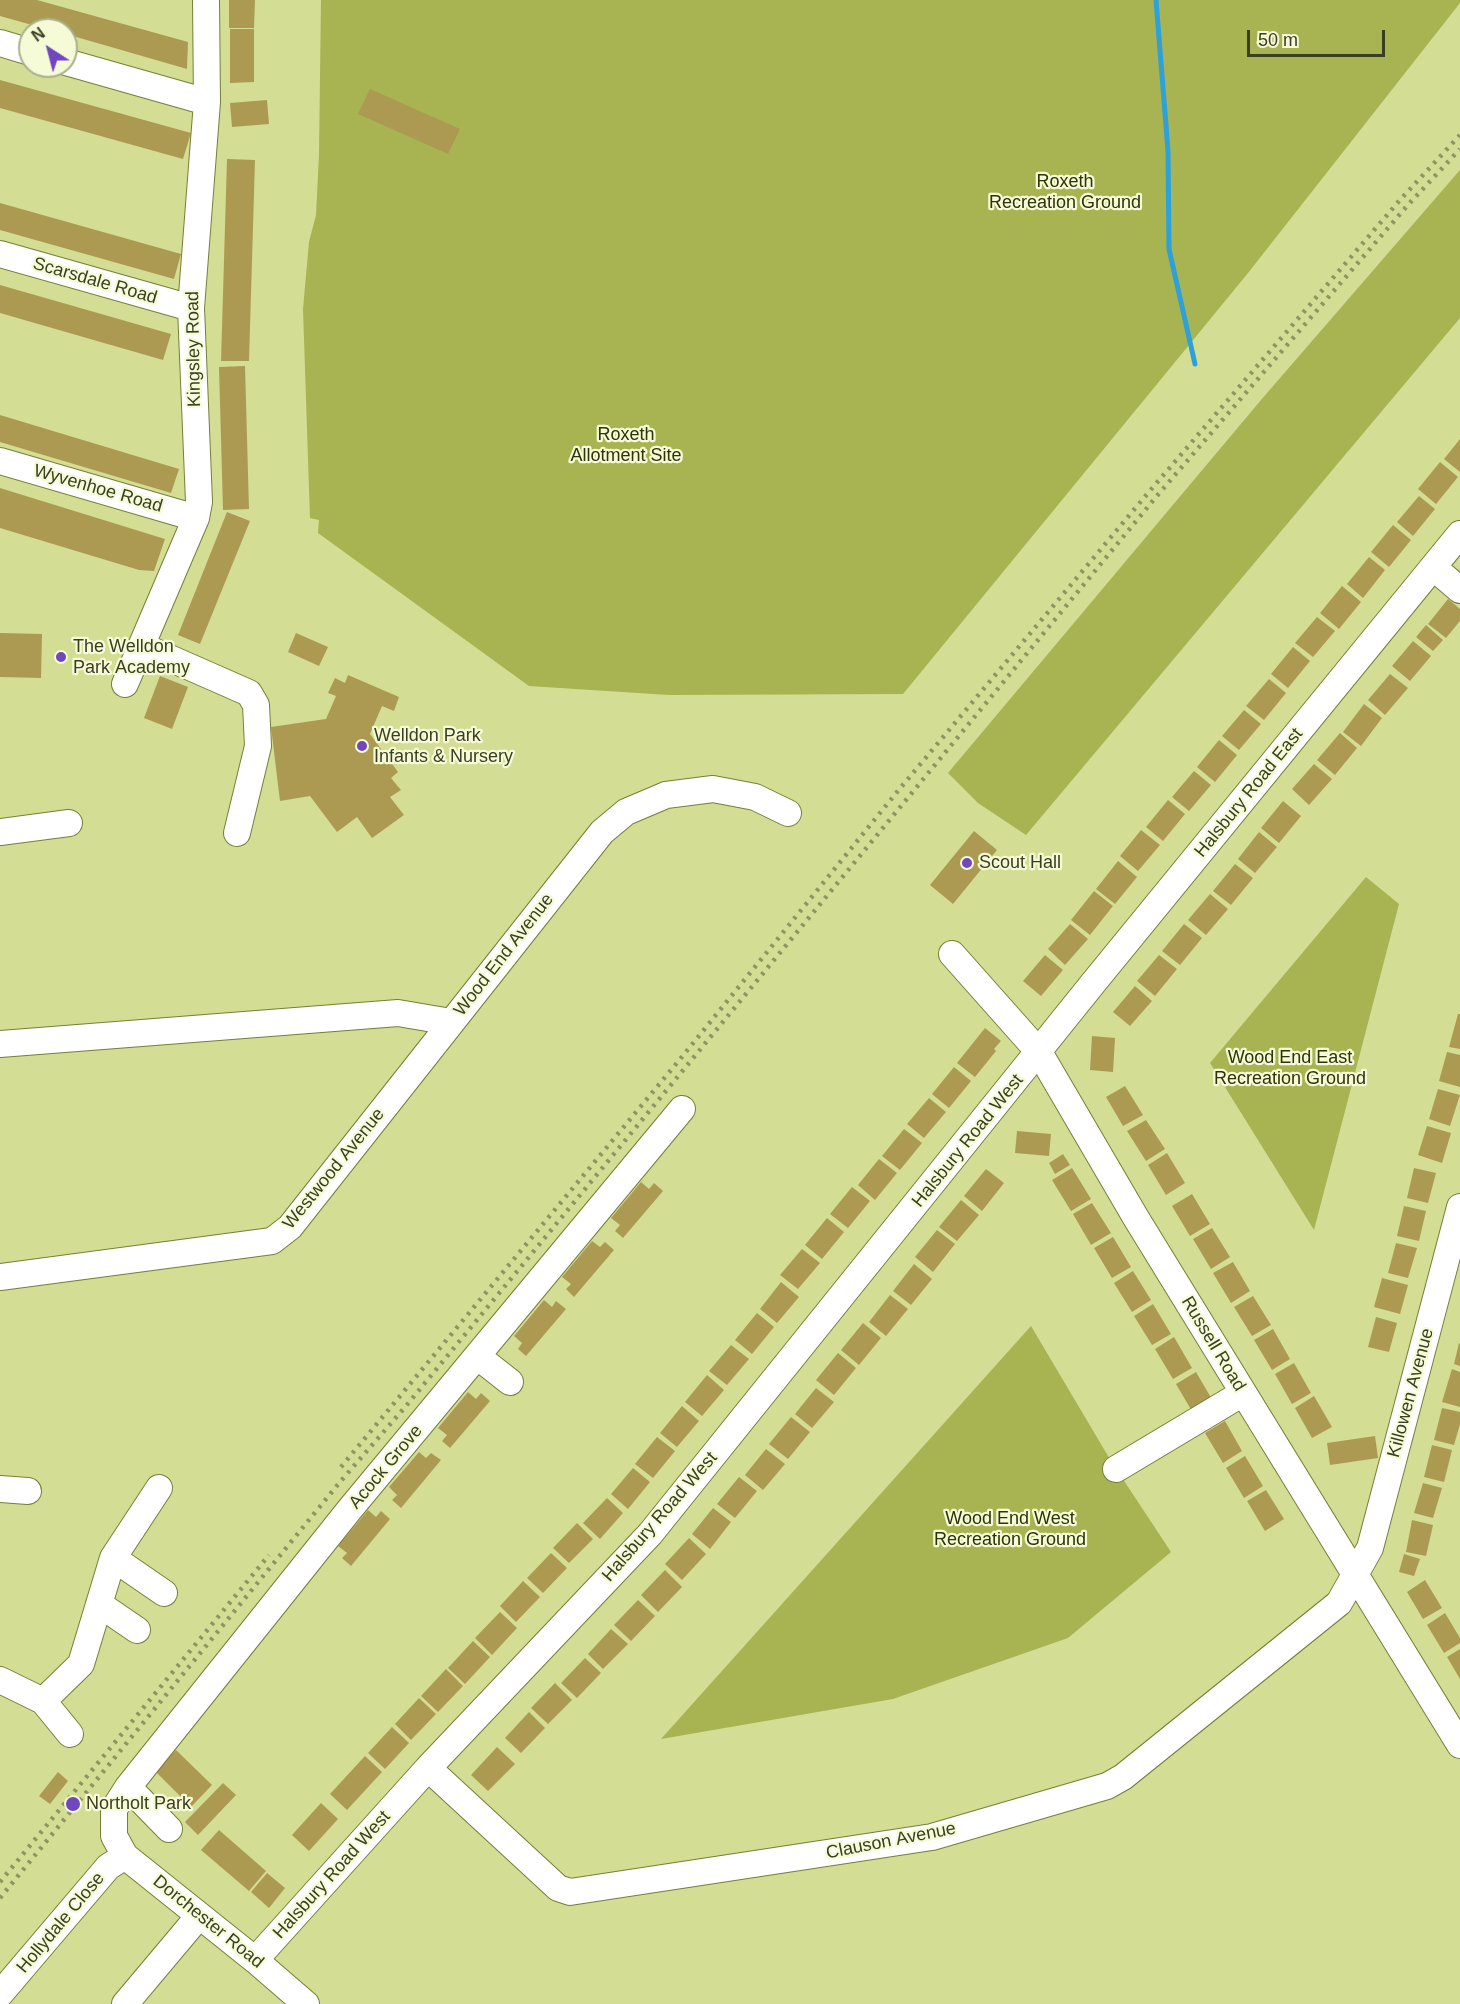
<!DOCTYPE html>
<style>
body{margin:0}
#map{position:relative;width:1460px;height:2004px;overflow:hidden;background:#d3dd94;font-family:Arial,sans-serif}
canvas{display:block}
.north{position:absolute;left:18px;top:18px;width:60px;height:60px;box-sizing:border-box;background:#f5fbd7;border:2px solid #abb08e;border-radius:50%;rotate:324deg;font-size:16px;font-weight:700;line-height:24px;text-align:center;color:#3b3f21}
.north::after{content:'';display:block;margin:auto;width:21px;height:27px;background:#7047bf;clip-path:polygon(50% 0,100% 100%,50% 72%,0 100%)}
.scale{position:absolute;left:1247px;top:30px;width:138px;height:27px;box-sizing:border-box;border:3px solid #3b3f21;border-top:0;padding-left:8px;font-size:18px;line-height:21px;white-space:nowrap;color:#3b3f21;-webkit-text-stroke:4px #f5fbd7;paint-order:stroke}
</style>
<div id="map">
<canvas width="1460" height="2004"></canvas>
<div class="north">N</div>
<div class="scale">50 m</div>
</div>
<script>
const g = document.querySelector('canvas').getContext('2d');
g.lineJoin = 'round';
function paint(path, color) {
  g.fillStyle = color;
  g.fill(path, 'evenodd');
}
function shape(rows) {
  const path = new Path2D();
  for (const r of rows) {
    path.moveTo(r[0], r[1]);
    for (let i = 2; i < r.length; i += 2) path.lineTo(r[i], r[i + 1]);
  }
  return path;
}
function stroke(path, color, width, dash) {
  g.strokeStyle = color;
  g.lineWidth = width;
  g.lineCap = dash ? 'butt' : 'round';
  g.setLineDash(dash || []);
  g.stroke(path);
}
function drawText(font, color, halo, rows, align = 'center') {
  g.font = font + ' Arial,sans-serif';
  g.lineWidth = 4.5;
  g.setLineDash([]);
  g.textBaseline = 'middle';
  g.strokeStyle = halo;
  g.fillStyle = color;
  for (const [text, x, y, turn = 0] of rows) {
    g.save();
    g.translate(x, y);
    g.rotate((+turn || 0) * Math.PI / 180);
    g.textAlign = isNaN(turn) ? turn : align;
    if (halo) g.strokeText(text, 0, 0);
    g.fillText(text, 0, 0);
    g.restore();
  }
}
paint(shape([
 [321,0,1460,0,1460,3,1248,273,903,694,669,695,529,686,318,533,319,520,310,518,303,309,309,242,316,215,319,155],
 [1460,170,1460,318,1026,835,978,803,948,773,1261,400],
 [1366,877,1399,904,1314,1230,1210,1063],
 [1031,1326,1111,1461,1171,1552,1068,1638,893,1699,661,1739]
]), '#a8b352');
stroke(shape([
 [1156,0,1168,151,1169,249,1195,364]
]), '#2da1d8', 5);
paint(shape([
 [0,0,37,0,188,42,187,69,66,34,66,30,50,30,0,16],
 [229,0,255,0,254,28,229,28],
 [230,29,254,29,254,82,230,83],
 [0,80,191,133,183,159,0,108],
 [370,89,460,129,448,154,358,114],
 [267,100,269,124,232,127,230,103],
 [227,159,255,160,249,361,221,361],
 [0,203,181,254,174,279,0,230],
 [0,285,171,334,163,360,0,313],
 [245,366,249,509,223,510,219,367],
 [0,415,179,469,171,493,0,442],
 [1460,439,1460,472,1444,459],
 [1440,462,1458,477,1436,504,1418,489],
 [0,488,165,539,154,571,139,570,0,528],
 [1419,496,1435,509,1413,536,1397,522],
 [227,512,250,521,200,644,178,635],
 [1393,525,1411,540,1389,567,1371,552],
 [1369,557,1385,570,1363,598,1347,584],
 [1342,586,1361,602,1339,629,1320,613],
 [1448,599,1460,609,1460,621,1446,638,1428,624],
 [1317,617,1335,631,1313,657,1295,643],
 [1426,625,1443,640,1433,651,1416,637],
 [0,633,42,634,41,678,0,677],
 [296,633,328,647,319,666,288,652],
 [1413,641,1431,656,1410,681,1392,666],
 [1293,647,1310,661,1288,688,1271,674],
 [1390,674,1408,688,1385,715,1368,700],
 [348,675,399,697,394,711,382,706,370,734,398,772,391,778,401,790,390,797,404,815,372,838,357,817,337,832,310,796,280,801,271,727,326,719,336,696,328,693,335,678,345,683],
 [160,676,188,687,172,729,144,718],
 [1269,679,1286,693,1264,720,1246,706],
 [1364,704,1382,718,1361,746,1343,732],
 [1244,710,1261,724,1239,750,1222,736],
 [1340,733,1357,748,1335,775,1317,760],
 [1219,740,1237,755,1215,782,1197,767],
 [1314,764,1332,779,1309,805,1292,789],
 [1194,771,1211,785,1189,811,1172,797],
 [1168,800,1185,814,1163,841,1146,827],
 [1283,801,1301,816,1279,843,1261,828],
 [1141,830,1160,845,1138,871,1120,856],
 [974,831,997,850,953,904,930,885],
 [1259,832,1277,847,1255,873,1238,859],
 [1118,861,1137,877,1115,904,1096,889],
 [1235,864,1253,878,1231,905,1213,891],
 [1094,891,1113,906,1090,935,1071,920],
 [1210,894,1228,909,1206,935,1188,920],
 [1070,924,1088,939,1065,965,1048,949],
 [1184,924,1202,938,1180,965,1162,951],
 [1045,955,1063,970,1041,996,1023,981],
 [1159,955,1177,969,1155,996,1137,981],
 [1135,986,1152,1001,1130,1026,1113,1012],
 [1458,1014,1460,1014,1460,1049,1449,1047],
 [985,1028,1001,1041,994,1049,996,1051,975,1077,957,1063],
 [1092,1036,1115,1038,1113,1072,1090,1070],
 [1447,1052,1460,1055,1460,1087,1439,1081],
 [954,1067,971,1081,949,1108,932,1094],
 [1125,1086,1143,1115,1123,1126,1106,1097],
 [1438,1089,1460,1095,1450,1126,1429,1119],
 [929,1098,946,1112,924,1138,907,1124],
 [1146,1120,1165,1149,1146,1161,1127,1131],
 [1427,1126,1451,1133,1442,1163,1418,1155],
 [904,1129,922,1143,900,1170,882,1156],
 [1017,1131,1051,1134,1049,1156,1015,1153],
 [1167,1153,1185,1183,1166,1195,1148,1165],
 [1063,1154,1070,1165,1055,1174,1049,1163],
 [879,1159,897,1173,875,1200,858,1185],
 [1072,1168,1091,1199,1071,1211,1052,1180],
 [1414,1168,1436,1173,1428,1203,1407,1198],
 [986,1169,1004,1183,982,1211,964,1196],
 [641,1182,649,1189,654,1183,663,1191,623,1238,615,1231,620,1225,611,1218],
 [852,1187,870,1201,848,1228,830,1214],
 [1192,1194,1210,1224,1190,1236,1172,1206],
 [961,1200,979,1215,957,1241,939,1227],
 [1092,1203,1111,1233,1091,1245,1073,1214],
 [1404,1206,1426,1211,1419,1241,1397,1236],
 [827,1218,844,1232,822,1259,805,1245],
 [1212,1228,1230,1257,1211,1269,1193,1239],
 [937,1230,955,1244,933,1272,915,1257],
 [1113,1237,1131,1267,1112,1278,1094,1248],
 [592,1241,600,1247,605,1242,614,1250,574,1297,566,1289,571,1284,562,1277],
 [1396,1243,1417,1248,1408,1278,1388,1273],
 [802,1249,820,1263,798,1289,780,1275],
 [1233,1262,1250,1291,1231,1303,1213,1273],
 [914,1264,932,1279,911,1305,893,1291],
 [1133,1271,1151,1300,1132,1312,1114,1283],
 [1382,1278,1408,1285,1400,1314,1374,1307],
 [781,1282,799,1297,777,1323,760,1309],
 [890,1295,908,1309,886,1336,869,1322],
 [1253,1296,1271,1325,1252,1336,1234,1307],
 [544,1300,552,1307,556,1301,566,1309,526,1356,518,1349,522,1343,514,1336],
 [1153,1304,1171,1334,1152,1345,1134,1316],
 [757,1313,774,1327,752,1354,735,1340],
 [1376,1317,1397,1323,1389,1352,1368,1347],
 [863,1323,881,1338,859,1365,841,1350],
 [1273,1329,1290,1359,1272,1370,1254,1340],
 [1174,1337,1192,1368,1173,1379,1155,1349],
 [1459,1343,1460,1344,1460,1366,1454,1364],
 [731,1345,749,1359,727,1385,709,1371],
 [838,1353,856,1368,834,1395,816,1380],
 [1294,1363,1311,1393,1292,1404,1275,1374],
 [1452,1369,1460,1372,1460,1407,1442,1402],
 [1196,1372,1213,1401,1193,1413,1176,1384],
 [707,1375,724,1390,702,1416,685,1402],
 [816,1388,834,1402,812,1428,795,1414],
 [468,1392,476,1399,481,1393,490,1401,450,1448,442,1441,447,1435,438,1428],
 [1314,1396,1332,1427,1312,1438,1295,1408],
 [682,1406,699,1421,677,1447,660,1433],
 [1442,1408,1460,1412,1460,1424,1454,1445,1434,1440],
 [791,1417,810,1432,788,1459,769,1444],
 [1225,1421,1242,1451,1223,1463,1205,1433],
 [1375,1436,1378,1458,1330,1465,1327,1443],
 [657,1437,675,1451,653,1478,635,1464],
 [1432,1445,1452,1450,1444,1482,1424,1477],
 [766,1449,785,1464,763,1490,745,1475],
 [419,1452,426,1458,431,1453,441,1460,401,1508,392,1500,397,1495,389,1487],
 [1245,1456,1263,1486,1244,1498,1226,1468],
 [633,1468,650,1482,628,1509,611,1494],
 [739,1477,757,1491,735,1518,717,1504],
 [1423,1483,1442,1488,1433,1518,1414,1513],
 [1266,1490,1284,1519,1265,1531,1247,1501],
 [607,1498,623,1513,600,1539,583,1523],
 [713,1508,731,1522,710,1549,692,1534],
 [368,1510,376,1517,381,1511,390,1519,351,1566,342,1558,347,1553,338,1546],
 [1412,1520,1433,1525,1426,1556,1406,1552],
 [577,1523,593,1539,569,1563,553,1548],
 [689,1538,706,1554,682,1580,665,1564],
 [551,1553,567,1568,543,1593,527,1578],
 [1404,1554,1420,1559,1414,1576,1399,1572],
 [665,1570,682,1587,658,1612,641,1595],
 [1425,1580,1442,1608,1423,1619,1407,1592],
 [523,1581,540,1597,516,1622,500,1606],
 [638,1600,655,1616,631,1641,614,1625],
 [500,1612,517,1628,492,1655,475,1638],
 [1445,1613,1460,1638,1460,1643,1444,1653,1427,1625],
 [611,1629,628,1644,603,1669,588,1654],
 [473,1641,490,1657,465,1684,448,1668],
 [1460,1649,1460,1679,1447,1657],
 [585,1658,601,1673,577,1698,561,1683],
 [446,1669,463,1686,438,1712,421,1696],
 [555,1683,572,1700,548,1724,531,1708],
 [419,1698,436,1714,411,1740,395,1724],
 [529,1712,545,1728,521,1753,505,1738],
 [392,1727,409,1743,385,1769,368,1753],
 [497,1747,515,1764,488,1791,471,1775],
 [176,1750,212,1785,191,1807,155,1771],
 [365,1756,382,1772,347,1810,330,1794],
 [58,1772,68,1781,50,1804,39,1796],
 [223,1783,236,1795,198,1835,185,1822],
 [321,1803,338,1819,309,1851,292,1835],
 [219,1830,266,1871,249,1891,201,1850],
 [267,1873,285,1888,269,1908,251,1892]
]), '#ad9a52');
const minor = shape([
 [0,43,30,52],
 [66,62,207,102],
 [0,254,191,308],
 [0,461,196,518],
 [1433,567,1460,590],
 [142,646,249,693,256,705,258,746,237,833],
 [125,684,196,518,199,502,191,308,207,102,206,0],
 [0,832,69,823],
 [952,954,1039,1052,1136,1218,1460,1745],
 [0,1044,398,1013,451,1022],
 [0,1277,272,1241,290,1227,602,832,626,812,666,795,713,789,755,797,788,813],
 [477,1356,510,1382],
 [1116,1469,1243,1393],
 [0,1489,28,1491],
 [113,1558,164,1593],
 [99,1604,137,1630],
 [0,1680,43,1701,81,1664,113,1558,159,1488],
 [43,1701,70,1734],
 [428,1768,558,1888,570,1892,932,1837,1107,1786,1123,1777,1339,1603,1370,1548,1460,1207],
 [128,1787,169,1829],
 [255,1960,428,1768,650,1534,1094,982,1460,534],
 [0,1994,108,1867,125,1856],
 [125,2004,199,1916],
 [306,2004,255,1960,125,1856,114,1836,114,1809,128,1787,350,1509,682,1109]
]);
stroke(minor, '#767f38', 28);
stroke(minor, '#fff', 26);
stroke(shape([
 [341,1467,681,1058,897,792,1148,493,1400,200,1460,135],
 [0,1882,269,1555],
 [0,1898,340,1482,406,1406,1156,497,1407,206,1460,149]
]), '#8e9560', 4.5, [3, 6]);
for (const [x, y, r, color] of [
 [61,657,6,"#7047bf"],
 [362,746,6,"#7047bf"],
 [967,863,6,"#7047bf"],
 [73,1804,8,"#7047bf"]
]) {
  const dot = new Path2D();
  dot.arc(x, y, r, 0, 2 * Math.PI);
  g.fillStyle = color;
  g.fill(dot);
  stroke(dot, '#f5fbd7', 2);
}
drawText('18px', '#2f3306', '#f5fbd7', [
 ["Roxeth",1065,182],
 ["Recreation Ground",1065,203],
 ["Roxeth",626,435],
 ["Allotment Site",626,456],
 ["Wood End East",1290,1058],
 ["Recreation Ground",1290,1079],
 ["Wood End West",1010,1519],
 ["Recreation Ground",1010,1540]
]);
drawText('18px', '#3b3f21', '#f5fbd7', [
 ["Scarsdale Road",95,281,16],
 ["Kingsley Road",194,349,-91],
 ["Wyvenhoe Road",98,489,16],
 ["Halsbury Road East",1249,793,-51],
 ["Wood End Avenue",504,955,-52],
 ["Halsbury Road West",968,1141,-51],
 ["Westwood Avenue",334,1169,-51],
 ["Russell Road",1213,1344,59],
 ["Killowen Avenue",1411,1393,-75],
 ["Acock Grove",386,1467,-50],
 ["Halsbury Road West",660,1517,-49],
 ["Clauson Avenue",891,1841,-11],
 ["Halsbury Road West",332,1875,-48],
 ["Dorchester Road",208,1922,39],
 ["Hollydale Close",61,1923,-50]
]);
drawText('18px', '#3b3f21', '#f5fbd7', [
 ["The Welldon",73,647],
 ["Park Academy",73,668],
 ["Welldon Park",374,736],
 ["Infants & Nursery",374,757],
 ["Scout Hall",979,863],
 ["Northolt Park",86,1804]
], 'left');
</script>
